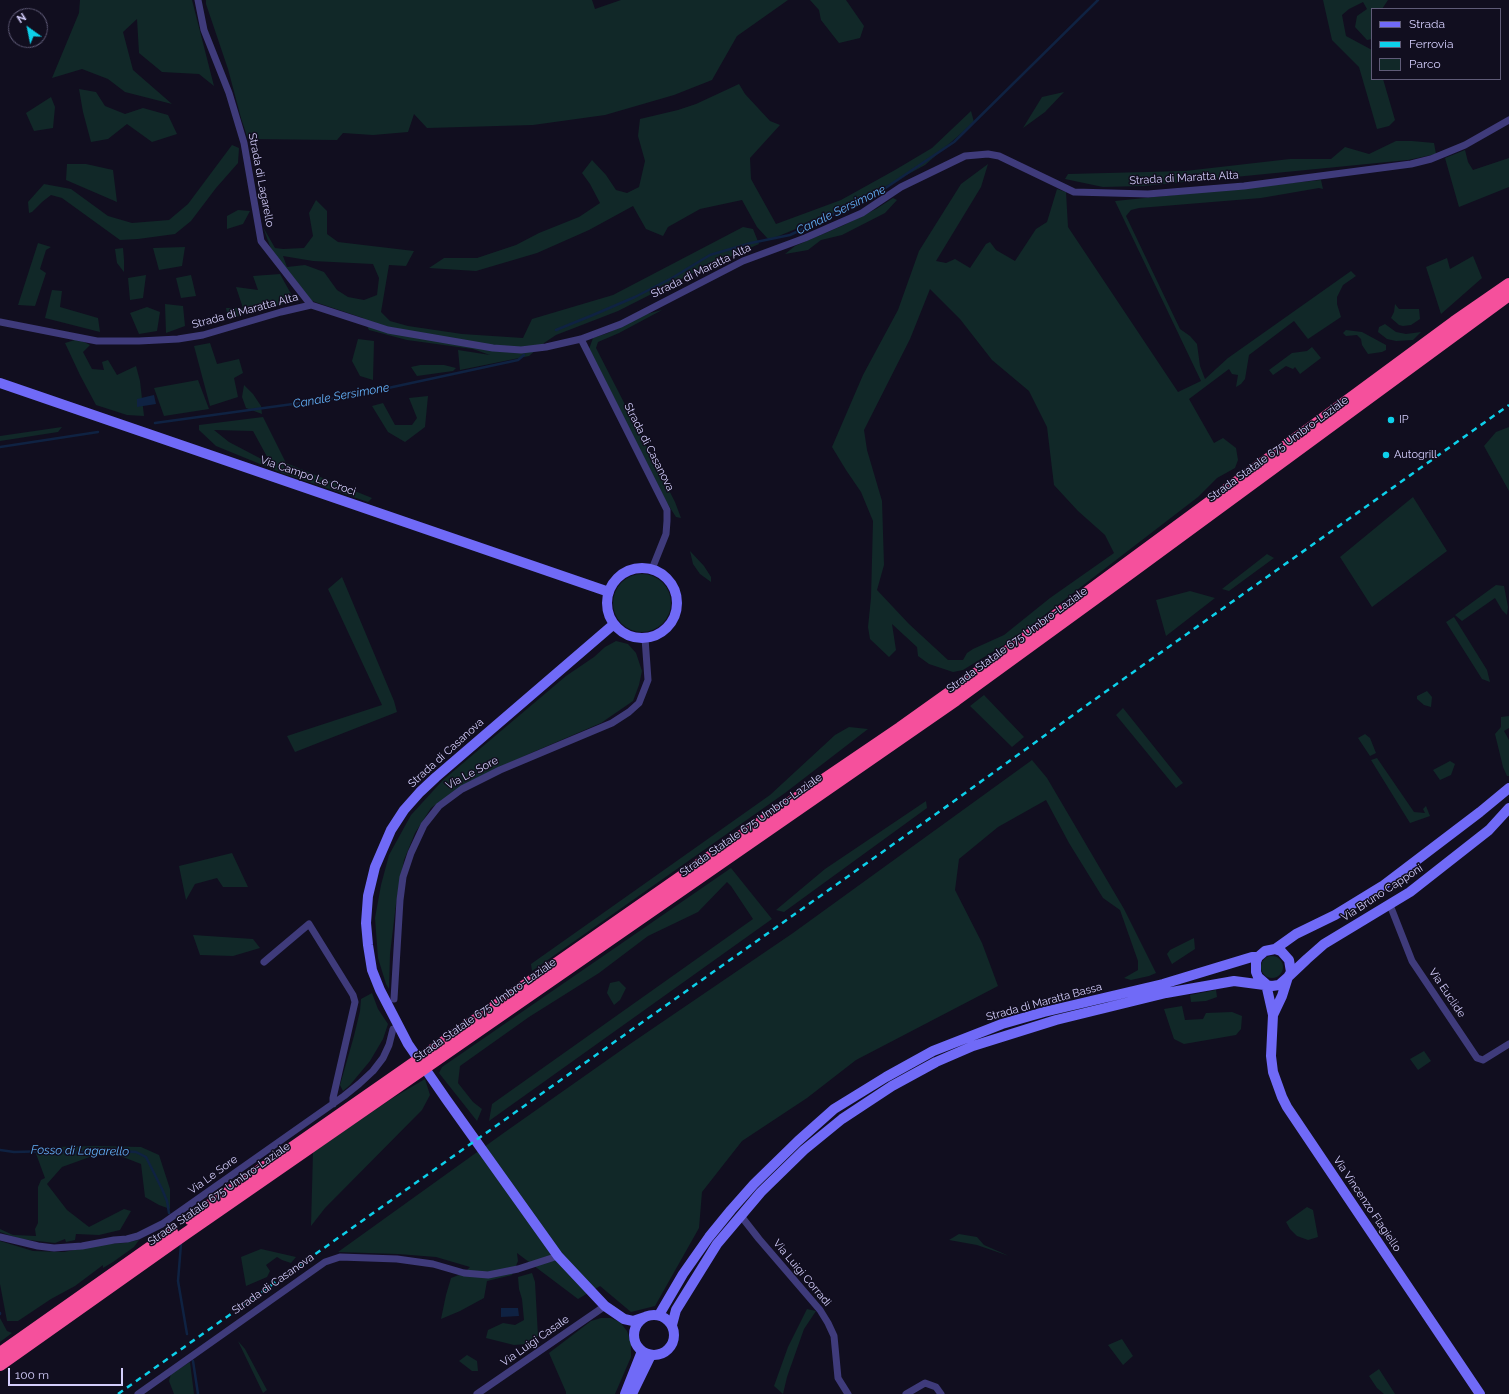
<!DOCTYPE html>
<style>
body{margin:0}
#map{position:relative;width:1509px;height:1394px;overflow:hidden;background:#110e1f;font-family:Raleway,sans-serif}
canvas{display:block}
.legend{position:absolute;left:1371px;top:8px;width:130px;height:72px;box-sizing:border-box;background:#110e1f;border:1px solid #5f5b77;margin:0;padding:5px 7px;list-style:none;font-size:12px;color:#d4cefc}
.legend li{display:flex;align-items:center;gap:8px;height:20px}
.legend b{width:20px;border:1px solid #5f5b77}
.north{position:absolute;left:8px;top:8px;width:40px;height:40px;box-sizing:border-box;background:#110e1f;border:1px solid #5f5b77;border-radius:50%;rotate:327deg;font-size:11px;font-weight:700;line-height:16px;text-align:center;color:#d4cefc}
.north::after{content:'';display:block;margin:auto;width:14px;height:18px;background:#0dd0ea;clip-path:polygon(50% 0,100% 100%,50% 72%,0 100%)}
.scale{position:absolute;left:8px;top:1368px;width:115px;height:18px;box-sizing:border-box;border:2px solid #d4cefc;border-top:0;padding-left:5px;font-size:12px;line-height:14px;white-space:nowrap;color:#d4cefc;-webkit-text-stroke:3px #110e1f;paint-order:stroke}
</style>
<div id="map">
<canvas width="1509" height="1394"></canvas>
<ul class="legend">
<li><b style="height:5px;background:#706af7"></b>Strada</li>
<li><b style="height:5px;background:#0dd0ea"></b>Ferrovia</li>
<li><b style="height:11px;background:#112828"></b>Parco</li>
</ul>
<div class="north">N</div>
<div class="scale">100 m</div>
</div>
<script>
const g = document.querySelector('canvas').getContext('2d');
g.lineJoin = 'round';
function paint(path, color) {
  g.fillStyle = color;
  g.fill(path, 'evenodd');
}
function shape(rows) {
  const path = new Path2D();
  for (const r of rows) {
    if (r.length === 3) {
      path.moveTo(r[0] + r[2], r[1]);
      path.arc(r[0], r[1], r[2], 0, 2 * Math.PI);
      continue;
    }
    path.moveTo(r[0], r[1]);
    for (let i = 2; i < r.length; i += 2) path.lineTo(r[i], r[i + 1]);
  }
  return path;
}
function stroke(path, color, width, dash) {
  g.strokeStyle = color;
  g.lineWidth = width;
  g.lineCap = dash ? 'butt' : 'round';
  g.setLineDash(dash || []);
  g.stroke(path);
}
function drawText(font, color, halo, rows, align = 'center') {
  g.font = font + ' Raleway,sans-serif';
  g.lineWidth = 3;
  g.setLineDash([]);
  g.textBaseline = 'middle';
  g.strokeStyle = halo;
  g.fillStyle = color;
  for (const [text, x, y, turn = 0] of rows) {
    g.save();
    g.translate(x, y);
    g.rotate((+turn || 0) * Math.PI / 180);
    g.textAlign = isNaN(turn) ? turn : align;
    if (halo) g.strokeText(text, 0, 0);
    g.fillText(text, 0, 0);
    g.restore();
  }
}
paint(shape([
 [80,0,192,0,214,86,199,74,162,72,139,53,137,19,123,32,133,70,172,104,125,92,108,79,82,69,52,78,79,13],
 [206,0,592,0,595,9,621,0,788,0,737,36,712,80,674,95,605,115,533,125,427,128,414,114,408,132,373,135,343,133,337,140,248,139,241,118,228,69,206,4],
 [810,0,846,0,864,26,860,38,839,43,821,20,819,10],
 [1323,0,1388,0,1382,9,1372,9,1372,39,1367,40,1355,27,1357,16,1367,9,1363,2,1349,9,1342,15,1346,36,1372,50,1372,79,1383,79,1395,120,1389,126,1377,129,1359,67,1332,40],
 [739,84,745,94,770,121,780,125,750,158,751,179,776,224,841,200,895,170,932,148,971,111,974,122,925,165,844,209,769,240,757,227,742,200,700,209,668,227,663,236,646,229,633,206,589,230,537,253,476,271,429,268,444,258,477,258,516,245,539,233,579,217,600,203,590,184,582,173,592,160,606,175,616,190,627,193,639,187,645,161,638,136,640,119,678,110,696,104],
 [79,89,96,92,105,106,125,114,143,108,168,115,177,134,152,142,127,124,108,139,91,142,83,112],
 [1064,92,1045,112,1023,128,1042,97],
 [51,97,55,107,53,128,34,131,26,113],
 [1396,141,1412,141,1434,143,1436,154,1408,160,1143,186,1103,187,1065,179,1068,174,1185,171,1290,159,1331,159,1345,147,1369,154],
 [232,145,239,148,238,163,216,188,191,221,175,234,138,239,120,240,62,198,51,195,42,202,32,212,29,213,28,202,44,184,71,189,108,216,132,223,169,220,188,204],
 [1465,150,1468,162,1473,170,1509,158,1509,187,1459,207,1445,158],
 [67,164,86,164,113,170,117,202,66,180],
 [988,164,981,187,936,261,946,263,955,259,970,268,986,244,990,242,996,250,1015,261,1036,229,1047,222,1057,189,1066,192,1068,227,1178,392,1201,381,1115,201,1321,180,1323,189,1319,188,1261,198,1139,208,1131,210,1126,216,1180,329,1190,336,1197,344,1200,366,1205,379,1228,358,1351,271,1356,276,1343,285,1337,297,1337,304,1341,317,1308,339,1294,321,1249,355,1245,379,1241,384,1236,387,1238,375,1232,374,1229,369,1189,399,1214,443,1223,438,1236,448,1238,460,1235,468,1217,478,1198,497,1012,640,963,670,953,672,929,664,918,656,917,647,892,624,896,650,889,657,870,639,868,627,871,598,873,521,861,492,846,470,832,447,863,375,898,310,919,251,961,184],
 [930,289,960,319,992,360,1029,391,1047,427,1054,485,1078,511,1105,535,1114,553,1050,598,1004,635,973,649,967,653,963,660,948,660,909,624,877,590,884,565,882,501,867,450,864,430,910,339],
 [893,198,897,200,885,213,842,235,821,240,808,250,785,254,795,246,844,225,876,209],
 [316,200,327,211,327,234,338,242,414,251,406,266,389,265,381,312,390,321,408,326,462,334,523,338,532,319,613,295,743,227,753,229,759,244,691,274,618,311,556,335,544,343,529,356,460,370,458,350,490,355,473,349,407,340,369,330,363,318,312,301,303,290,271,249,263,227,275,248,283,249,304,248,313,236,309,213],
 [283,256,313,261,373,264,379,278,377,295,364,300,348,297,337,290,324,272,305,265,287,267],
 [238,210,250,211,243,224,227,229,227,216],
 [38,243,51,247,46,250,40,269,46,273,35,306,18,305],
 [185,247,182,266,159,270,153,248],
 [123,248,124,260,124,272,117,263,115,249],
 [1473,256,1482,278,1441,314,1426,267,1447,258,1450,269],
 [280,274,295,301,228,319,226,308,243,308,236,287,258,290,253,276],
 [146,275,143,298,130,300,128,278],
 [191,275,196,296,181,298,176,278],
 [52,290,62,291,60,307,98,318,100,332,45,318],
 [165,304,183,306,185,326,166,333],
 [1395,304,1399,309,1419,309,1420,319,1411,325,1403,326,1399,325,1391,318,1394,312],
 [147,307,160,312,157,331,139,334,130,313],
 [662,310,619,333,598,342,596,348,675,502,681,518,676,517,667,503,589,349,593,338,608,333,643,315],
 [1385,324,1396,332,1406,334,1421,332,1413,340,1396,341,1387,339,1378,332,1379,327],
 [1346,330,1362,332,1386,345,1386,350,1382,352,1368,354,1362,345,1361,339,1357,335,1346,336,1343,333],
 [78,339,90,345,83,352,92,369,104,370,102,362,108,360,117,375,136,366,140,381,144,416,127,415,96,405,80,375,65,343],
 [358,339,374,341,373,380,360,376,352,361],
 [210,343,217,364,239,359,243,373,234,378,238,397,210,406,194,346],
 [1312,347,1321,358,1300,374,1295,367,1293,369,1286,366,1273,375,1269,370,1292,353,1307,351],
 [420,365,444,365,456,368,453,371,417,376,411,367],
 [198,380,209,409,164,416,154,388],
 [244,385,253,394,261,406,262,414,246,408,242,397],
 [428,396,425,427,405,442,388,432,372,406,383,403,395,425,412,425,417,418,409,398],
 [263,417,286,463,372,498,368,502,282,473,216,446,199,430,199,425],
 [214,430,253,431,271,464,229,442],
 [62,427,58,432,0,441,0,436],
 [1509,427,1509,491,1484,446,1496,432],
 [1413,497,1447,551,1372,607,1340,557],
 [690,551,704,566,711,577,711,582,700,574,693,564],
 [1267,554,1274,558,1229,591,1222,589],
 [642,603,29],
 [342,577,394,701,397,712,295,752,287,736,382,705,328,589],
 [1496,585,1504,586,1508,607,1507,615,1502,610,1495,598,1462,621,1455,615],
 [1190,591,1215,598,1166,636,1156,600],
 [1454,617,1487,670,1490,682,1482,679,1446,622],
 [616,641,628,644,636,653,642,671,639,685,633,701,601,723,531,753,468,782,431,808,415,833,404,860,396,904,390,954,389,989,386,984,378,958,375,918,381,885,389,855,411,815,443,780,566,676,594,657,605,647],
 [1427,691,1432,697,1431,707,1424,705,1417,699,1417,696],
 [984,695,1024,737,1012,747,970,706],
 [1123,708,1183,783,1176,788,1116,715],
 [1509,716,1509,728,1504,731,1509,740,1509,776,1507,776,1503,767,1495,734,1501,727,1501,717],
 [849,727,868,729,785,793,532,971,531,964,770,795,835,735],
 [1365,734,1370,738,1376,753,1370,756,1358,738],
 [1377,758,1414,812,1425,813,1423,809,1426,806,1430,816,1410,823,1371,760],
 [1032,760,1047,778,1124,909,1156,973,1149,976,1131,980,1124,978,1138,970,1138,961,1120,910,1103,898,1069,843,1046,800,998,827,959,859,955,890,982,943,998,986,856,1060,807,1098,742,1141,702,1192,699,1228,655,1306,631,1312,600,1286,578,1299,517,1253,518,1261,512,1275,487,1281,484,1298,460,1311,441,1319,446,1295,451,1278,464,1273,470,1267,436,1257,398,1254,338,1252,505,1132,630,1044,793,933],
 [1450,761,1455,764,1451,775,1440,780,1433,770],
 [926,801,927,808,784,912,776,910,825,869],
 [232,853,248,887,223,887,217,878,195,884,186,900,179,866],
 [731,868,772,919,489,1121,492,1104,753,919,731,886,727,882,698,912,648,936,599,973,529,1017,460,1066,458,1083,473,1102,482,1109,477,1121,439,1073,442,1067],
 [193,935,253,939,260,948,233,956,200,955],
 [1194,938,1195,949,1172,964,1167,954,1170,950],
 [1272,967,11],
 [619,981,626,988,620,1000,614,1005,607,993,610,983],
 [1216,990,1217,997,1206,1001,1191,1002,1190,995],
 [372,993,378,1009,388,1024,383,1039,370,1061,350,1085,343,1091,340,1085,354,1036,360,1011,361,999],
 [1182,1006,1185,1020,1203,1019,1206,1013,1232,1012,1242,1016,1241,1029,1236,1035,1184,1044,1174,1039,1164,1009],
 [1424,1051,1431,1061,1418,1070,1410,1059],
 [425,1079,430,1095,422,1110,325,1208,311,1226,313,1152,391,1099],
 [97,1146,141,1147,159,1155,170,1189,170,1209,159,1205,145,1197,141,1164,123,1157,98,1154,62,1167,47,1184,67,1210,89,1227,124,1209,131,1211,120,1230,99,1235,76,1234,75,1240,66,1242,65,1239,55,1243,20,1239,0,1232,0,1229,13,1235,36,1236,35,1229,38,1223,38,1187,41,1180,45,1178,35,1151,55,1147],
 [1307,1207,1313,1210,1318,1237,1308,1240,1297,1236,1290,1229,1286,1222],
 [959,1234,977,1237,984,1245,1009,1256,977,1245,949,1240],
 [139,1240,134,1247,113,1262,103,1268,103,1265,75,1286,51,1299,18,1321,7,1321,0,1284,0,1241,33,1251,64,1252,104,1244,124,1243],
 [261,1249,296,1257,291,1263,282,1260,277,1257,266,1265,270,1271,267,1277,246,1286,241,1257],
 [532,1273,535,1282,538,1336,527,1344,514,1345,486,1338,488,1330,503,1323,515,1325,524,1320,522,1299,519,1289,518,1277],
 [807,1309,816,1311,804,1329,787,1377,783,1394,774,1386,788,1347],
 [0,1318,7,1331,12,1333,0,1342],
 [601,1318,611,1318,620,1322,627,1331,631,1343,631,1357,615,1394,566,1394,566,1392,549,1353,591,1321],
 [1122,1339,1133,1356,1123,1365,1108,1345],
 [238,1341,245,1349,267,1390,263,1393],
 [467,1355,477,1361,478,1371,472,1371,459,1361],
 [190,1362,194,1394,174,1394,169,1381,171,1374],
 [1379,1369,1395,1394,1384,1394,1377,1388,1369,1376]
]), '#112828');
paint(shape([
 [154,395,156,404,137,407,137,399],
 [501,1308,518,1308,519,1316,501,1317]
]), '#0f2242');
stroke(shape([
 [556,330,593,315,635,297,672,278,710,255,751,243,790,235,878,193,954,142,1098,0],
 [155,423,351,396,518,360,524,355],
 [0,447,98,432],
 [0,1150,14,1152,53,1151,72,1153,98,1150,136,1152,146,1157,162,1189,167,1201,169,1213],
 [181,1244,178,1281,187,1334],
 [0,1313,0,1314],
 [193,1361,198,1394]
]), '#0f2242', 2.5);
stroke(shape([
 [198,0,204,30,229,93,244,143,261,241,311,305],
 [0,322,97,341,139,341,178,339,203,335,281,312,311,305,388,330,493,348,521,350,546,347,581,339,621,324,743,261,805,238,862,213,901,187,965,156,988,154,999,156,1074,192,1148,194,1244,186,1411,164,1431,159,1465,145,1509,120],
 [581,339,667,510,667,521,666,534,652,569],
 [1390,905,1412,961,1477,1058,1483,1060,1509,1044],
 [264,962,309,924,353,995,355,1002,333,1098,333,1104],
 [394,999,400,900,403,877,411,853,424,825,439,806,462,789,500,770,612,723,629,712,639,703,648,680,645,638],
 [741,1216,759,1239,820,1310,828,1323,834,1336,838,1378,848,1394],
 [0,1237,38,1246,54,1248,82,1246,114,1240,127,1239,138,1236,162,1224,344,1096,359,1084,373,1071,383,1058,389,1045,393,1029],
 [138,1394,325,1262,340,1257,397,1259,433,1264,464,1273,488,1275,518,1269,558,1256],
 [477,1394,605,1306],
 [906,1394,925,1383,936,1387,941,1394]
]), '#3f3b7b', 7);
stroke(shape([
 [0,383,609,592],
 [642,603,35],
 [614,624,436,777,420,792,404,810,391,830,375,867,368,896,366,923,368,945,372,970,380,990,408,1044,446,1099,558,1256,605,1306,624,1319,633,1321,645,1317],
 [1275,949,1296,934,1335,915,1384,885,1480,812,1509,788],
 [1266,984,1273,1015,1271,1056,1273,1072,1282,1097,1287,1107,1480,1394],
 [1273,1015,1282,996,1288,977,1307,959,1324,944,1410,892,1489,830,1509,808],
 [654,1335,20],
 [659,1315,683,1274,709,1237,731,1210,754,1184,798,1141,834,1109,886,1077,933,1051,1002,1024,1044,1012,1163,984,1252,957,1258,957],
 [672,1325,676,1310,717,1244,761,1192,804,1150,842,1119,892,1086,936,1062,973,1046,1056,1020,1166,993,1234,981,1272,986,1279,985,1288,977,1291,972,1289,960,1281,951,1275,949,1265,951,1258,957,1256,962,1256,972,1258,977,1266,984],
 [625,1394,642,1351],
 [632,1394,651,1355]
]), '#706af7', 10);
stroke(shape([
 [190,1219,688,872,900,728,1001,656,1454,322,1509,284],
 [0,1353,172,1232],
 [0,1365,185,1234,956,700,1132,572,1509,295]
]), '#f5509c', 12);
stroke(shape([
 [118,1394,943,809,1087,705,1509,405]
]), '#0dd0ea', 2.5, [6, 5]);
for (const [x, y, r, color] of [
 [1391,420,4,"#0dd0ea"],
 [1386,455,4,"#0dd0ea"]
]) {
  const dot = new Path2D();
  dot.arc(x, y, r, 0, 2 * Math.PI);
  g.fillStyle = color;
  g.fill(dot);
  stroke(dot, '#110e1f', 1.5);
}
drawText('11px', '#d4cefc', '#110e1f', [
 ["Strada di Maratta Alta",1184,178,-3],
 ["Strada di Lagarello",261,180,79],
 ["Strada di Maratta Alta",701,271,-26],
 ["Strada di Maratta Alta",245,311,-15],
 ["Strada di Casanova",649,447,63],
 ["Strada Statale 675 Umbro-Laziale",1278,449,-36],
 ["Via Campo Le Croci",308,476,19],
 ["Strada Statale 675 Umbro-Laziale",1017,640,-36],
 ["Strada di Casanova",446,753,-42],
 ["Via Le Sore",472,773,-28],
 ["Strada Statale 675 Umbro-Laziale",751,825,-35],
 ["Via Bruno Capponi",1382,893,-33],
 ["Via Euclide",1447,993,56],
 ["Strada di Maratta Bassa",1044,1002,-15],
 ["Strada Statale 675 Umbro-Laziale",485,1010,-35],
 ["Via Le Sore",213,1175,-36],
 ["Strada Statale 675 Umbro-Laziale",219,1194,-35],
 ["Via Vincenzo Flagiello",1367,1204,56],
 ["Via Luigi Corradi",802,1273,50],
 ["Strada di Casanova",273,1284,-35],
 ["Via Luigi Casale",535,1341,-35]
]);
drawText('11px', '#d4cefc', '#110e1f', [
 ["IP",1399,420],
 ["Autogrill",1394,455]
], 'left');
drawText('italic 12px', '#62aff6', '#110e1f', [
 ["Canale Sersimone",841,210,-26],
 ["Canale Sersimone",341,396,-10],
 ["Fosso di Lagarello",80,1151,1]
]);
</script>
